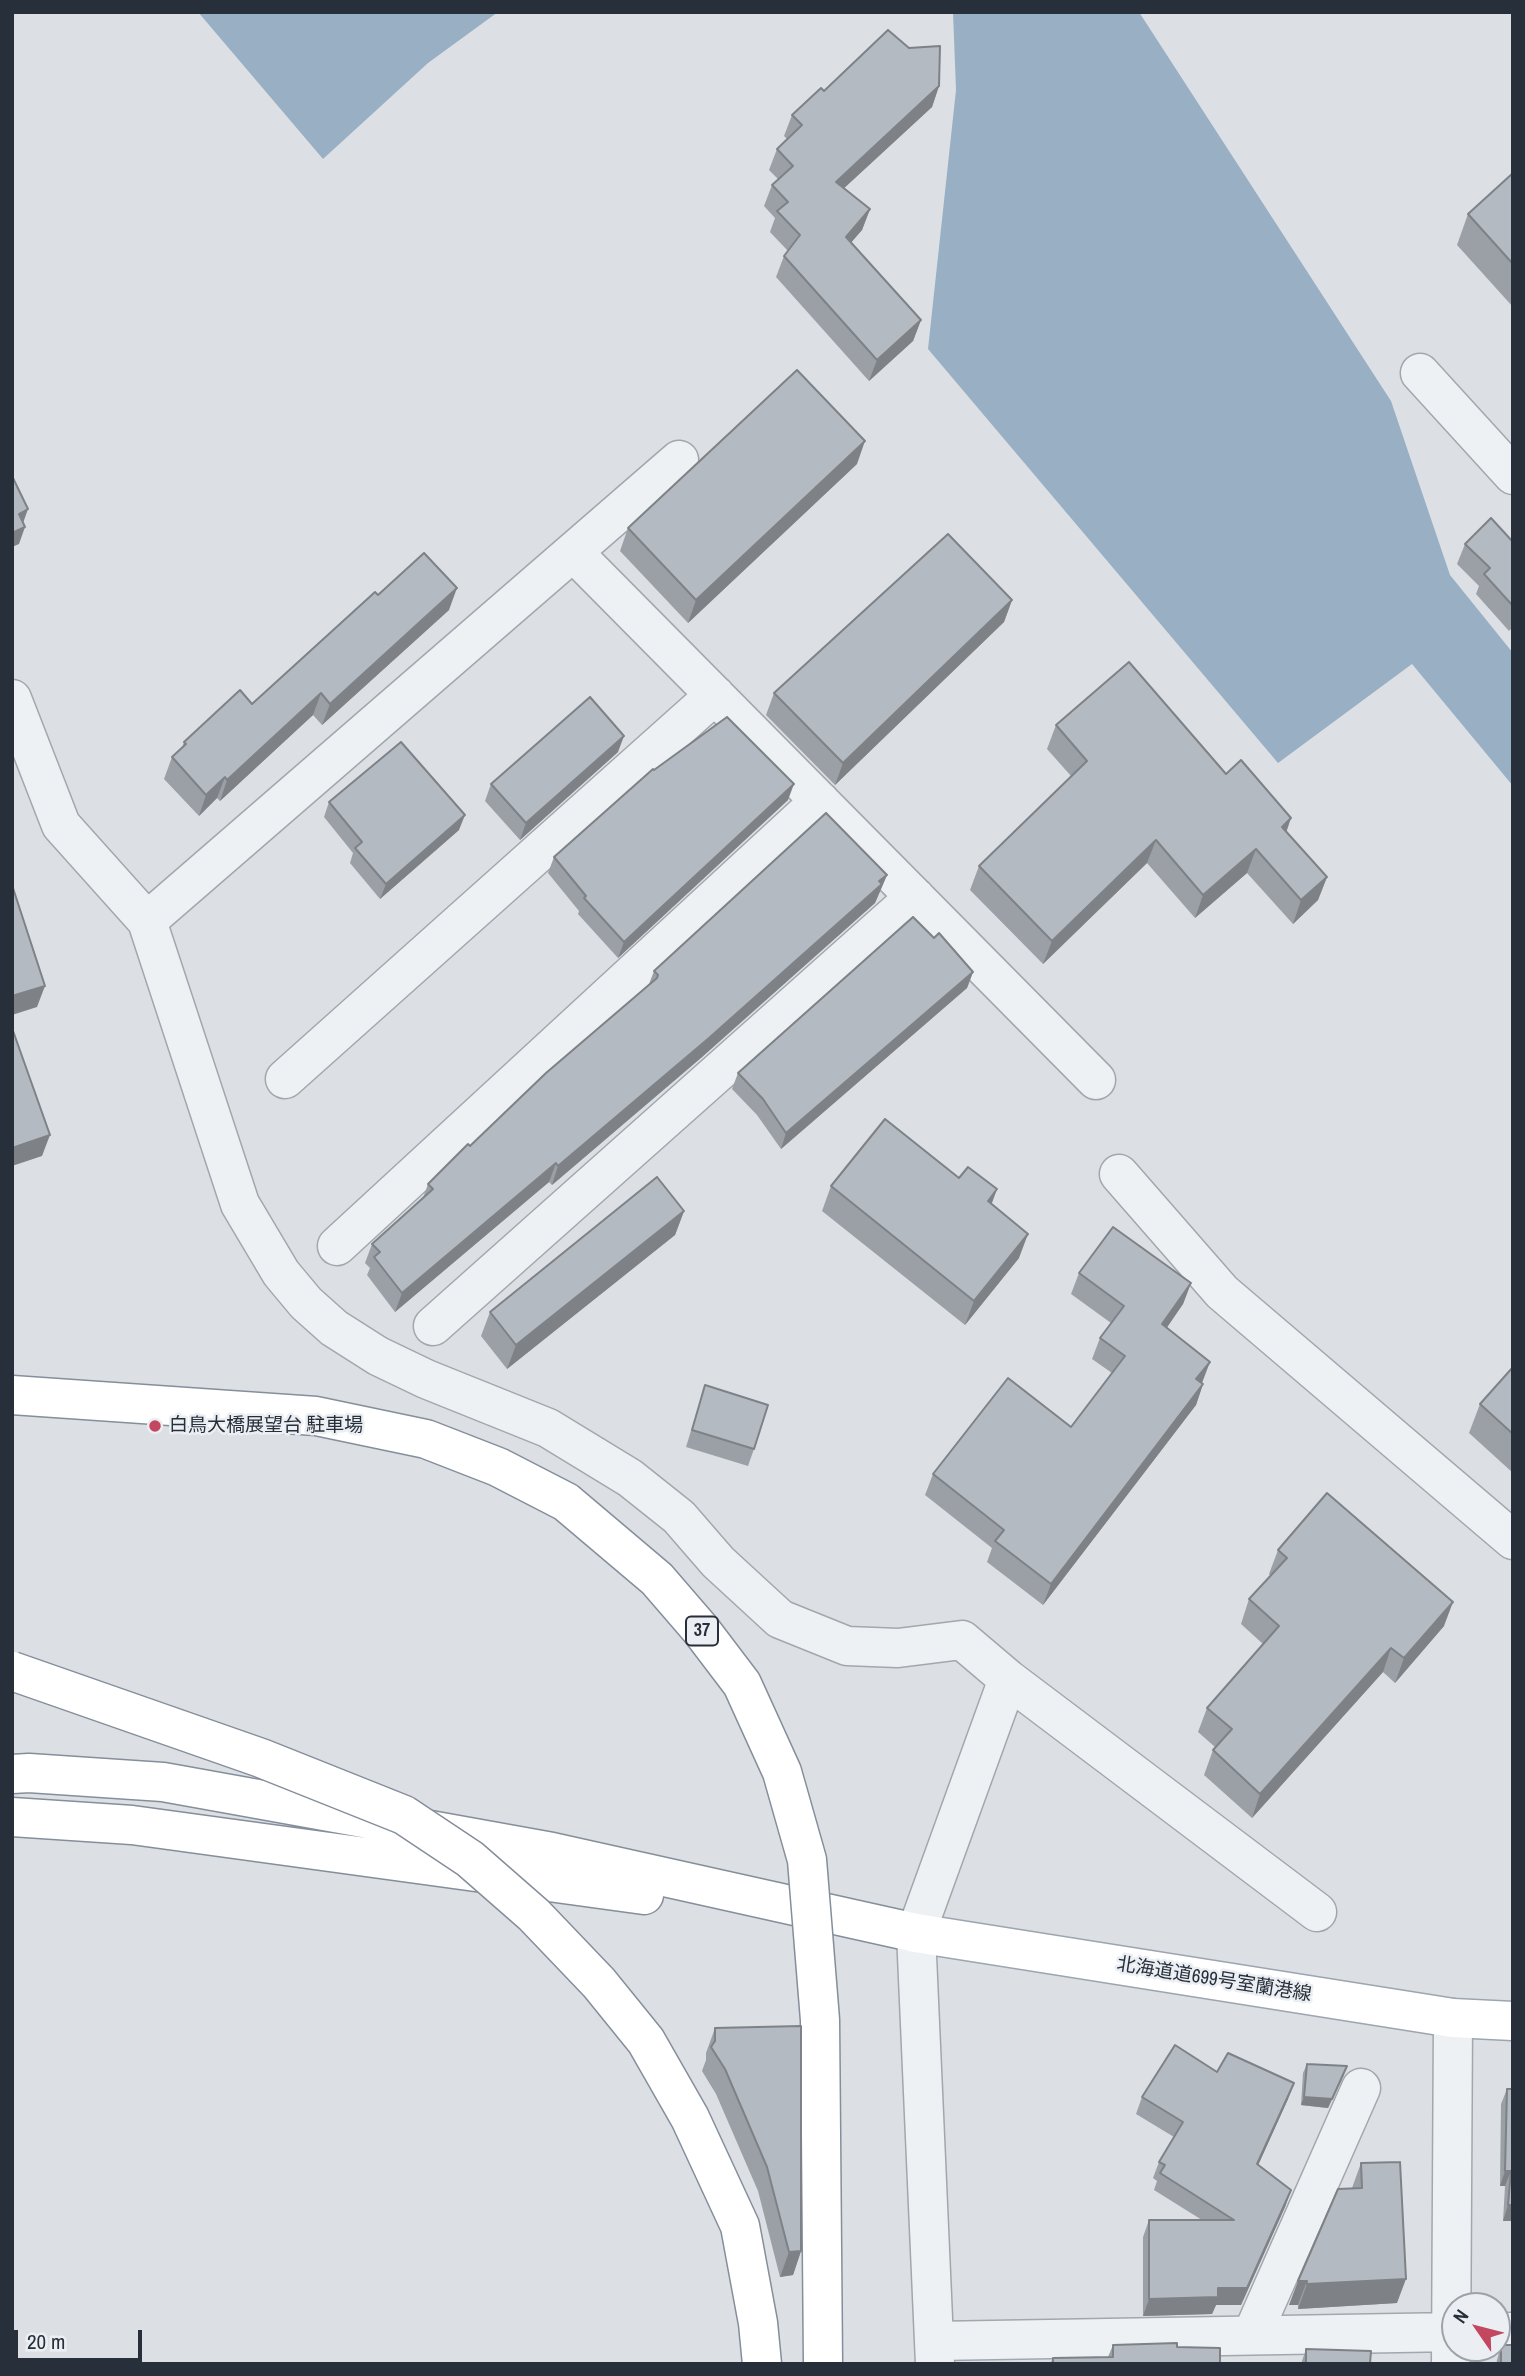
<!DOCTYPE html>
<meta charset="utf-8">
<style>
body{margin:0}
#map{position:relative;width:1525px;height:2376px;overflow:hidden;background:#dce0e5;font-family:"Archivo Narrow",sans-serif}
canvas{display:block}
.frame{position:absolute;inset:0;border:14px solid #272f3a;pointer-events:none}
.north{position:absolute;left:1441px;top:2292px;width:70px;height:70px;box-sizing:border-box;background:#ebeff3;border:2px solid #9da2a9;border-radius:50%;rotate:305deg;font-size:19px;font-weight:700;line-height:28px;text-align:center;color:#272f3a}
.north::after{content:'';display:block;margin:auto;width:24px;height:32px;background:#c44760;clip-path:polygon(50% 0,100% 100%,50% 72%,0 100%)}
.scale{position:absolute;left:14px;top:2330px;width:128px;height:32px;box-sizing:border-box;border:4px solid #272f3a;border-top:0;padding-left:9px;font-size:21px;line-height:24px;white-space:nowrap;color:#272f3a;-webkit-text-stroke:5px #ebeff3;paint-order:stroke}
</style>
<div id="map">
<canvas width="1525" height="2376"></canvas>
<div class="frame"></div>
<div class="north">N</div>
<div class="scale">20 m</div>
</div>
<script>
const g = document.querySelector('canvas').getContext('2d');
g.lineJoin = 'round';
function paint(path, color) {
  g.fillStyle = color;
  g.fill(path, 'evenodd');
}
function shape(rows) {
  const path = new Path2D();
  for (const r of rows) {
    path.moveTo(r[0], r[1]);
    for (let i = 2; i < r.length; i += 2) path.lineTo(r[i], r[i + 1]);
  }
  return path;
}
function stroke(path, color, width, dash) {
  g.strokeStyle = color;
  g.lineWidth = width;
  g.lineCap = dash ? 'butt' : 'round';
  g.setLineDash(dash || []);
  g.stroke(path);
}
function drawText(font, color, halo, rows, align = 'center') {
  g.font = font + ' "Archivo Narrow","Noto Sans JP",sans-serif';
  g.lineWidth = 5;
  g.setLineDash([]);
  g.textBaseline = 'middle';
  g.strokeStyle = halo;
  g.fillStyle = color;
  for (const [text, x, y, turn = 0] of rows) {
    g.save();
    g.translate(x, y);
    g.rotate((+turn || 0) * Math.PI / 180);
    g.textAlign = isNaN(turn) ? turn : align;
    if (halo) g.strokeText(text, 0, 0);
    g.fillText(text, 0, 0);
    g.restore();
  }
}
paint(shape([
 [198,12,498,12,428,63,323,159],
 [953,12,1139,12,1391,401,1450,575,1513,653,1513,786,1412,664,1278,763,928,349,956,90]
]), '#99afc3');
const minor = shape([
 [1420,373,1513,475],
 [679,460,147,921,240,1204,281,1273,306,1303,334,1328,378,1356,426,1379,548,1428,630,1478,679,1517,718,1562,780,1619,847,1646,898,1648,962,1640,1008,1679,1317,1912],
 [573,552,1096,1080],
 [12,699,61,825,147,921],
 [285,1079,715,695],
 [1119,1174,1222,1292,1513,1540],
 [337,1246,820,801],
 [433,1326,915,897],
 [1497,2332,1513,2332],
 [1252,2335,1361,2088],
 [935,2341,1455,2332],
 [935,2364,916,1933,1008,1679],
 [1451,2364,1453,2018]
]);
const major = shape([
 [916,1933,1453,2018,1513,2021]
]);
const highway = shape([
 [12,1774,29,1773,163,1782,552,1852,916,1933],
 [12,1817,132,1825,644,1895]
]);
stroke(minor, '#a2a7ae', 41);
stroke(major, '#9ca5b0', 41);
stroke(highway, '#858e9b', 41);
stroke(minor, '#eef1f4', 38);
stroke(major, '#fff', 38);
stroke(highway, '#fff', 38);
const highwayBridge = shape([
 [12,1395,316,1416,426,1439,498,1467,566,1502,657,1579,701,1630,742,1684,782,1772,807,1860,820,2020,823,2364],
 [12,1671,261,1758,404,1815,470,1859,534,1915,599,1983,646,2041,690,2118,740,2226,758,2323,762,2364]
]);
stroke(highwayBridge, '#858e9b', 41, []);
stroke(highwayBridge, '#fff', 38);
paint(shape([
 [939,86,932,107,844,188,870,209,862,230,851,242,921,320,913,341,869,381,776,277,784,256,788,251,770,232,775,218,764,206,772,185,778,179,769,170,777,149,787,139,784,136,792,115,824,91],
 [1513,173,1513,307,1457,245,1468,214],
 [857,464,688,623,620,551,628,528],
 [1513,542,1513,627,1509,631,1476,594,1479,586,1457,564,1465,544],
 [378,595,449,610,322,725,313,715,220,801,217,798,199,816,164,779,172,757,182,748,184,742,252,704],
 [1012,600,1004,622,835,785,766,715,774,693],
 [1056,725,1226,774,1287,832,1327,877,1318,900,1293,924,1247,873,1195,918,1147,863,1043,964,970,890,979,866,1071,776,1047,749],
 [618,752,520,840,485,801,491,784],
 [654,770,788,800,618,958,578,914,579,911,548,873,554,857],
 [329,802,459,830,380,899,350,863,353,853,324,817],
 [887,875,875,903,702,1057,552,1185,549,1182,395,1312,367,1275,370,1268,365,1263,372,1244,423,1198,428,1184,649,984,654,971],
 [934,938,973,972,967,988,781,1149,757,1115,732,1089,738,1073],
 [959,1178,997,1189,991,1204,1019,1258,965,1325,822,1211,831,1186],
 [684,1211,675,1235,507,1369,481,1336,490,1312],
 [1079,1273,1191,1283,1183,1304,1167,1327,1203,1384,1196,1405,1043,1605,987,1562,992,1548,925,1495,933,1474,1071,1427,1112,1373,1092,1359,1100,1338,1111,1323,1071,1294],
 [1513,1367,1513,1473,1469,1433,1480,1404],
 [705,1385,754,1449,748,1466,686,1447],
 [1278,1550,1444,1626,1395,1683,1383,1672,1252,1818,1204,1775,1213,1750,1215,1747,1198,1732,1207,1708,1263,1644,1241,1624,1249,1599,1271,1576,1269,1574],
 [715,2028,801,2251,793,2275,780,2277,758,2191,716,2094,702,2071,706,2060,706,2053],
 [1307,2064,1344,2075,1328,2108,1301,2105,1303,2073],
 [1217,2072,1288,2099,1258,2165,1291,2190,1285,2207,1241,2305,1216,2305,1212,2314,1143,2316,1143,2237,1149,2220,1202,2220,1154,2190,1157,2181,1153,2178,1159,2162,1174,2137,1136,2114,1142,2097],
 [1507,2089,1513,2221,1503,2221,1505,2186,1500,2186,1501,2104],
 [1361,2163,1397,2303,1298,2309,1298,2305,1289,2305,1352,2188],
 [1113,2345,1177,2347,1220,2364,1050,2364,1053,2358,1108,2357],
 [1501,2345,1513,2364,1496,2364],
 [1306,2349,1370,2364,1301,2364]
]), '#9ba0a6');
paint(shape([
 [939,86,932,107,828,203,836,182],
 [870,209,862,230,838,258,846,237],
 [921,320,913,341,869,381,877,360],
 [865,441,857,464,688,623,696,600],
 [28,509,22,526,19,514],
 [25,527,19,544,12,547,12,533],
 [457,588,449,610,322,725,330,704],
 [1012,600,1004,622,835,785,843,763],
 [321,693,313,715,220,801,227,780],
 [624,736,618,752,520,840,526,823],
 [225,777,217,798,199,816,206,795],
 [794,784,788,800,618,958,624,942],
 [465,815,459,830,380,899,386,884],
 [1291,818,1283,842,1282,827],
 [1156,840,1147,863,1043,964,1052,941],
 [1256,849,1247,873,1195,918,1203,895],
 [887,875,875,903,702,1057,552,1185,558,1166],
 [1327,877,1318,900,1293,924,1301,900],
 [973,972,967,988,781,1149,786,1133],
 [45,986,37,1007,12,1015,12,996],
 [50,1135,42,1156,12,1166,12,1148],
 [556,1163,549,1182,395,1312,402,1293],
 [997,1189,988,1214,988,1201],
 [684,1211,675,1235,507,1369,516,1345],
 [1028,1234,1019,1258,965,1325,974,1301],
 [1191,1283,1183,1304,1155,1345,1162,1324],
 [1210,1362,1202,1383,1189,1400,1196,1379],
 [1203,1384,1196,1405,1043,1605,1051,1584],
 [1453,1602,1444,1626,1395,1683,1404,1658],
 [1391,1648,1383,1672,1252,1818,1260,1794],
 [1347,2066,1328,2108,1301,2105,1304,2097],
 [1294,2083,1288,2099,1251,2181,1257,2164],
 [1505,2171,1511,2171,1505,2186,1500,2186],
 [1291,2190,1285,2207,1241,2305,1216,2305,1212,2314,1143,2316,1149,2299],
 [1508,2205,1513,2205,1513,2221,1503,2221],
 [801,2251,793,2275,780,2277,789,2252],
 [1406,2279,1397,2303,1298,2309,1307,2284],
 [1298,2281,1307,2281,1298,2305,1289,2305]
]), '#7e8287');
const building = shape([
 [888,30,909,48,940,46,939,86,836,182,870,209,846,237,921,320,877,360,784,256,800,235,777,211,788,202,772,185,793,166,777,149,802,125,792,115,821,88,824,91,888,30],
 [1513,173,1513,264,1468,214,1513,173],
 [797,370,865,441,696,600,628,528,797,370],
 [12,476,28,509,19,514,25,527,12,533,12,476],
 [1491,518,1513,542,1513,606,1484,574,1490,568,1465,544,1491,518],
 [948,534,1012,600,843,763,774,693,948,534],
 [424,553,457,588,330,704,321,693,227,780,225,777,206,795,172,757,186,744,184,742,240,690,252,704,375,592,378,595,424,553],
 [1129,662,1226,774,1241,760,1291,818,1282,827,1327,877,1301,900,1256,849,1203,895,1156,840,1052,941,979,866,1087,761,1056,725,1129,662],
 [590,697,624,736,526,823,491,784,590,697],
 [727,717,794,784,624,942,584,898,586,896,554,857,653,769,654,770,727,717],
 [401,742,465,815,386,884,355,848,362,842,329,802,401,742],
 [826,813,887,875,879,881,882,884,709,1038,558,1166,556,1163,402,1293,374,1257,380,1252,372,1244,433,1189,428,1184,468,1144,470,1146,546,1073,657,978,658,975,654,971,826,813],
 [12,885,45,986,12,996,12,885],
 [913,917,934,938,939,933,973,972,786,1133,763,1099,738,1073,913,917],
 [12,1028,50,1135,12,1148,12,1028],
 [885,1119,959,1178,968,1167,997,1189,988,1201,1028,1234,974,1301,831,1186,885,1119],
 [657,1177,684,1211,516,1345,490,1312,657,1177],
 [1113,1227,1191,1283,1162,1324,1210,1362,1196,1379,1203,1384,1051,1584,995,1541,1004,1530,933,1474,1008,1378,1071,1427,1125,1356,1100,1338,1124,1306,1079,1273,1113,1227],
 [1513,1367,1513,1434,1480,1404,1513,1367],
 [705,1385,768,1405,754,1449,692,1430,705,1385],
 [1327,1493,1453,1602,1404,1658,1391,1648,1260,1794,1213,1750,1232,1729,1207,1708,1279,1626,1249,1599,1287,1558,1278,1550,1327,1493],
 [801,2026,801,2251,789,2252,767,2167,725,2069,711,2047,715,2041,715,2028,801,2026],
 [1175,2045,1217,2072,1228,2053,1294,2083,1257,2164,1291,2190,1247,2288,1218,2288,1218,2297,1149,2299,1149,2220,1234,2220,1160,2173,1165,2165,1159,2162,1183,2122,1142,2097,1175,2045],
 [1307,2064,1347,2066,1332,2099,1304,2097,1307,2064],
 [1507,2089,1513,2089,1513,2205,1508,2205,1511,2171,1505,2171,1507,2089],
 [1400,2162,1406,2279,1307,2284,1307,2281,1298,2281,1338,2189,1362,2188,1361,2163,1400,2162],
 [1177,2343,1177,2347,1220,2348,1220,2364,1053,2364,1053,2358,1113,2357,1113,2345,1177,2343],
 [1501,2345,1513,2345,1513,2364,1501,2364,1501,2345],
 [1306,2349,1371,2351,1370,2364,1306,2364,1306,2349]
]);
paint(building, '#b4bac1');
stroke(building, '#7e8287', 2);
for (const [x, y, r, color] of [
 [155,1426,7,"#c44760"]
]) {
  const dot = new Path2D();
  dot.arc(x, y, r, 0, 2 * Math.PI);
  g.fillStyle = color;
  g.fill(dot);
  stroke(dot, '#ebeff3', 2.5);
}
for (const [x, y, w] of [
 [702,1631,32]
]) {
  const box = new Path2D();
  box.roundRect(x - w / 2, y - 14.5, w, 29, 5);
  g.fillStyle = '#ebeff3';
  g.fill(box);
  stroke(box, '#272f3a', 2);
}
drawText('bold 18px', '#272f3a', null, [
 ["37",702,1631]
]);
drawText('19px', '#272f3a', '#ebeff3', [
 ["白鳥大橋展望台 駐車場",169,1426]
], 'left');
drawText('19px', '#272f3a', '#ebeff3', [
 ["北海道道699号室蘭港線",1214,1980,9]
]);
</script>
